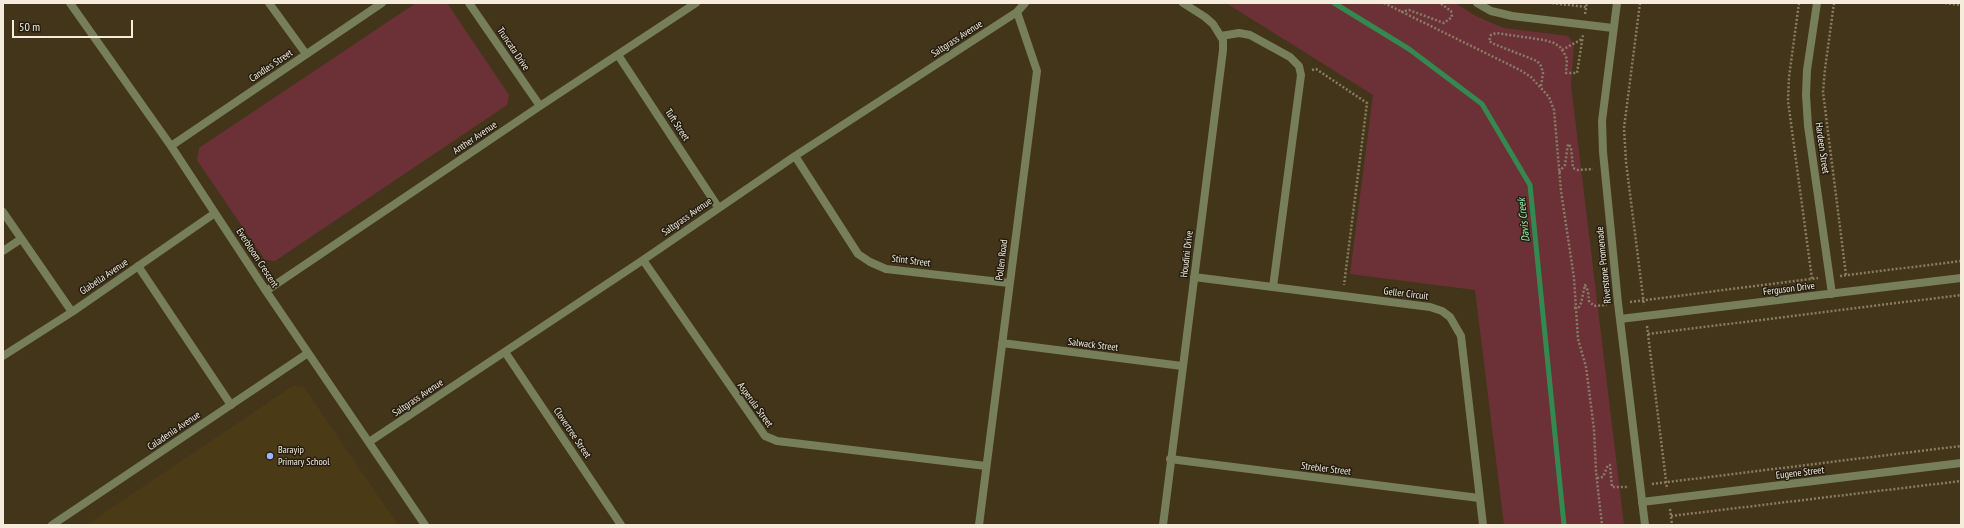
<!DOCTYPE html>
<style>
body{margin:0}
#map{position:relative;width:1964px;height:528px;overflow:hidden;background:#433519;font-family:"PT Sans Narrow",sans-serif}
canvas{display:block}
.frame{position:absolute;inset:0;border:4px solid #f5ecdb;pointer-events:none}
.scale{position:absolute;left:12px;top:20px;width:121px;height:18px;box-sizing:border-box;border:2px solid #f5ecdb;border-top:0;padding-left:5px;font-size:12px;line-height:14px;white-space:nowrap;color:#f5ecdb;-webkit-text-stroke:3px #241e12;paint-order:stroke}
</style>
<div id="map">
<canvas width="1964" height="528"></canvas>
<div class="frame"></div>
<div class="scale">50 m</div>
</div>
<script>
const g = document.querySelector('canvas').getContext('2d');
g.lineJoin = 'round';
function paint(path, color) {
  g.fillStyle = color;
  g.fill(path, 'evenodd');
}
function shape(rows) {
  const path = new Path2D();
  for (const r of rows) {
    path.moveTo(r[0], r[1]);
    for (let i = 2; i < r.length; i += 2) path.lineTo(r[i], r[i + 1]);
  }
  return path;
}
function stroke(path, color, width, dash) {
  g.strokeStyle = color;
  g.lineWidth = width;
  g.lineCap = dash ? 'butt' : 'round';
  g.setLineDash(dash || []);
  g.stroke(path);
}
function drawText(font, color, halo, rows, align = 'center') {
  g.font = font + ' "PT Sans Narrow",sans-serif';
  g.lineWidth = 3;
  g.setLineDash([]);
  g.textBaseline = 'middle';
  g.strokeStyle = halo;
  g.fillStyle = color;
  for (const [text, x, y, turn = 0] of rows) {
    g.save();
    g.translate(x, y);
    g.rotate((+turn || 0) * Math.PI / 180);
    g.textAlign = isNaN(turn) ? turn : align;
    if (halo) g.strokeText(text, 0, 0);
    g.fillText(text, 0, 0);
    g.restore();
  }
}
paint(shape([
 [294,385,304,387,398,525,86,525]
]), '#4b3a16');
paint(shape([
 [416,3,447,3,509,95,507,105,275,261,265,260,197,160,199,148],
 [1226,3,1455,3,1476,16,1494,24,1504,28,1568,36,1574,44,1571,85,1624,525,1504,525,1475,290,1350,274,1373,95]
]), '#6c3137');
stroke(shape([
 [1334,3,1409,49,1482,104,1530,185,1564,525]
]), '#348850', 5);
stroke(shape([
 [1384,3,1520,70,1531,77,1549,97,1554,110,1561,191,1574,278,1578,339,1586,367,1594,429,1596,472,1602,525],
 [1552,3,1586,7],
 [1640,3,1624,128,1626,162,1644,305],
 [1799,3,1789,77,1788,101,1812,279],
 [1834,3,1825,69,1823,92,1846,275],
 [1945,3,1961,5],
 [1401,12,1409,10,1444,23,1452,17,1451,11,1440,3],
 [1585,14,1587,3],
 [1562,50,1582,39],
 [1312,70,1316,69,1367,103,1344,285],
 [1541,86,1543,73,1541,66,1537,61,1494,44,1489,41,1491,35,1496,33,1544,40,1554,43,1560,47,1564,53,1567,59,1566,73,1577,73,1583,35],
 [1559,172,1565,165,1568,144,1571,147,1573,168,1578,170,1593,169],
 [1840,276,1961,261],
 [1630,302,1818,278],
 [1574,308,1579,307,1581,303,1585,285,1588,291,1589,301,1594,306,1607,305],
 [1647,326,1648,334,1961,295],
 [1648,334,1667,489],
 [1597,478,1603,477,1608,465,1610,465,1612,487,1629,487],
 [1652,484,1961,446],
 [1670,509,1672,525],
 [1671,516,1961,481]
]), '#887c65', 2.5, [2, 2]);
stroke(shape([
 [1221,36,1239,33,1250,35,1290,57,1299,66,1301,75,1273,287],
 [3,251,21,239],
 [138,266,231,405]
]), '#767e5a', 8);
stroke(shape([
 [70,3,171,146,266,291,425,525],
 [269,3,306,54],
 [469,3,540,106],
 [1477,3,1491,11,1512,16,1613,28],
 [1817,3,1807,70,1806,95,1808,126,1832,294],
 [618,55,718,207],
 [171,146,382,3],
 [795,156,858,254,870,262,886,269,1009,283],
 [3,212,72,312],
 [643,260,765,436,777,441,986,466],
 [1194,277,1430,307,1442,311,1450,317,1461,336,1483,525],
 [266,291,540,106,696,3],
 [1620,319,1961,278],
 [1002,343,1182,366],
 [505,352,621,525],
 [3,356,72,312,215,213],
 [369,442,643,260,795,156,1017,12],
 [1170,459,1479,498],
 [1642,502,1961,463],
 [52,525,308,353],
 [979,525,1037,71,1017,12,1025,3],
 [1163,525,1223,50,1223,40,1213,24,1205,17,1183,3]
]), '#767e5a', 8);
stroke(shape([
 [1617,3,1602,121,1603,152,1618,303,1645,525]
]), '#767e5a', 8);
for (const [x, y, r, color] of [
 [270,456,4,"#a0b3fd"]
]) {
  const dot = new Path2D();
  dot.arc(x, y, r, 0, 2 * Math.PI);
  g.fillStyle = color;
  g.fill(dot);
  stroke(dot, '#241e12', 1.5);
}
drawText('10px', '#f5ecdb', '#241e12', [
 ["Saltgrass Avenue",957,39,-33],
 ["Truncata Drive",513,49,56],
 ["Candles Street",271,66,-34],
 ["Tuft Street",677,125,57],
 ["Anther Avenue",475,138,-34],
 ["Hardeen Street",1822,148,82],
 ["Saltgrass Avenue",687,217,-35],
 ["Houdini Drive",1187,254,-83],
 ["Everbloom Crescent",257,258,57],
 ["Pollen Road",1002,260,-83],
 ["Stint Street",911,261,7],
 ["Riverstone Promenade",1604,265,-96],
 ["Glabella Avenue",104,277,-34],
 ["Ferguson Drive",1789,289,-7],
 ["Geller Circuit",1406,294,7],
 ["Salwack Street",1093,345,7],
 ["Saltgrass Avenue",418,398,-34],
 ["Asperula Street",755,405,54],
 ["Caladenia Avenue",174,431,-34],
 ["Clovertree Street",572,433,56],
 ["Strebler Street",1326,469,7],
 ["Eugene Street",1800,473,-7]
]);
drawText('10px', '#f5ecdb', '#241e12', [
 ["Barayip",278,450],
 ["Primary School",278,462]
], 'left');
drawText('italic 11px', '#8dfaac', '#241e12', [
 ["Davis Creek",1524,220,-96]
]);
</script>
